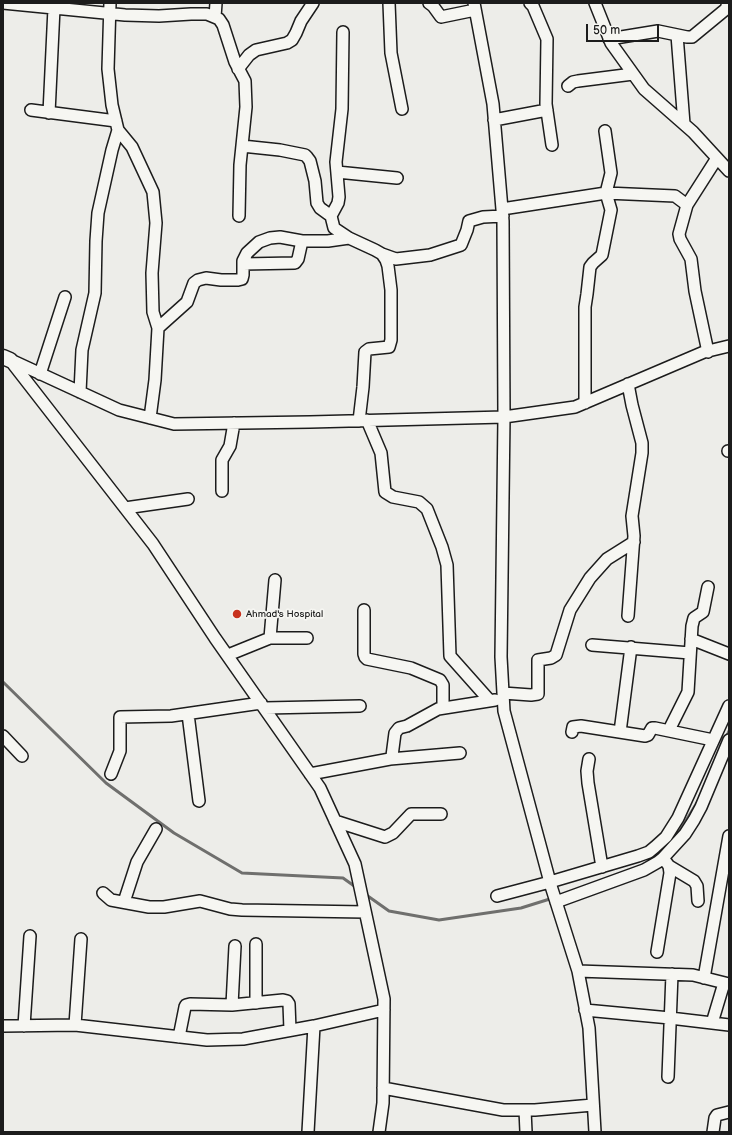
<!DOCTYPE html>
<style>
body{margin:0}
#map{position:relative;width:732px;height:1135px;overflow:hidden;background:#edede9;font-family:"Balsamiq Sans",sans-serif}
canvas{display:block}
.frame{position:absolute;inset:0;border:4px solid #1c1c1c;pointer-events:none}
.scale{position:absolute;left:586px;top:24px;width:73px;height:18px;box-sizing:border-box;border:2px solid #1c1c1c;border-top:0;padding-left:5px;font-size:12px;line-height:14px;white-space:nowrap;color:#1c1c1c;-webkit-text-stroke:3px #f6f6f2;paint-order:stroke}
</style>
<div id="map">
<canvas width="732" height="1135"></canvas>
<div class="frame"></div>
<div class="scale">50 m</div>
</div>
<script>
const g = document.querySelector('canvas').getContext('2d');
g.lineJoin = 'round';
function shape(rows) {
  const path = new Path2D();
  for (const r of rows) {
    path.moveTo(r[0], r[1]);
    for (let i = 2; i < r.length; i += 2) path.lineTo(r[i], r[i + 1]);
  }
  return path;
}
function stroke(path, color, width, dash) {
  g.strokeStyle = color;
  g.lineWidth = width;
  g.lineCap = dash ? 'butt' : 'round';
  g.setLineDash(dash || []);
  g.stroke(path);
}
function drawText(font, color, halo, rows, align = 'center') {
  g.font = font + ' "Balsamiq Sans",sans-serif';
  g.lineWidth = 3.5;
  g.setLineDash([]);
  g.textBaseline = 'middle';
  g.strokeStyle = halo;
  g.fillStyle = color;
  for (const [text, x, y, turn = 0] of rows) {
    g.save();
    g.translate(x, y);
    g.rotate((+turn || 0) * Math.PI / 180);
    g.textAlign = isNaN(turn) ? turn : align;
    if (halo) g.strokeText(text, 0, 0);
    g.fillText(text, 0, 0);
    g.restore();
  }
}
stroke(shape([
 [3,682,106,783,174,833,242,873,343,878,357,888],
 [726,738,729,731],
 [649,862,679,832,698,801],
 [365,894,389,911,439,920,521,908,553,898]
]), '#6f6f6d', 3);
const minor = shape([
 [3,3,125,15,159,16,191,14,207,14,219,19,223,25,235,62,245,81,246,107,240,165,239,216],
 [110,3,108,69,112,105,118,130,132,147,153,192,156,223,152,273,153,312,158,328,155,380,150,418],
 [389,3,391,53,402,109],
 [429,3,433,6,441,17,475,10],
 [474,3,493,104,503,221,504,417,501,657,504,711,551,886,578,971,589,1028,595,1132],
 [530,3,533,6,547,39,546,104,552,145],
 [595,3,611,43,644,89,693,132,729,171],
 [215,17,216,3],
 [677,35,684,124],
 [609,39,658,31,687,37,692,37,726,9,728,3],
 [238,69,249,55,256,50,287,43,292,40,296,33,301,21,313,3],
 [568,86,573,82,578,81,633,74],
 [31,110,116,121],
 [49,113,54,8],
 [494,120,547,110],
 [242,146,280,150,305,155,307,157,310,161,315,181,317,203,320,208,331,216,334,228,349,238,375,250,382,254,386,260,388,266,391,290,391,340,389,347,369,349,365,352,363,387,359,421],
 [337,172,397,178],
 [502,209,606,193,675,196,687,205],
 [331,216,338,203,339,197,336,162,342,109,343,32],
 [382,254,396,259,430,255,461,245,467,230,469,221,483,217,503,216],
 [243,264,295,263,298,259,302,241],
 [158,328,187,302,194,283,198,280,206,278,221,280,238,280,242,279,243,275,243,261,247,253,259,242,270,238,280,237,302,241,328,241,349,238],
 [708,352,695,291,691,259,680,239,679,234,687,205,717,158],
 [10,360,153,544,215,638,320,788,355,864,384,999,383,1103,379,1132],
 [13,361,119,410,174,424,310,422,504,417,575,407,704,352,729,346],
 [40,374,65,297],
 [80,392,82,350,95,293,96,241,98,213,112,150,118,130],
 [585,403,585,307,587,294,590,267,593,263,602,255,611,210,606,193,611,173,605,131],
 [367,420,381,453,385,492,393,497,419,502,427,509,442,547,447,565,450,656,490,701],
 [728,451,729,451],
 [222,491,222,460,230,446,234,423],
 [125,508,188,499],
 [364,610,364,654,365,657,367,659,411,668,440,680,443,685,443,708],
 [628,616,634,536,632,516,642,453,642,443,632,405,628,384],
 [270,638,275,580],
 [691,639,729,654],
 [592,645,690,653],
 [228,655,270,638,307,638],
 [503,693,531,695,538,694,538,660,551,658,556,655,570,610,590,578,607,559,634,542],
 [265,708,360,706],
 [188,714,199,801],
 [669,730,688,692,692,626,694,618,703,612,708,587],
 [572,732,573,727,581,726,645,736,648,735,652,728,655,728,713,740],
 [620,732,631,647],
 [3,736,22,756],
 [390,759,460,753],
 [589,759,587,771,588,783,602,867],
 [111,774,120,751,120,717,171,716,261,703],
 [310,774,390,759,392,756,395,733,399,728,407,726,438,709,495,700],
 [335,821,385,837,393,833,411,814,441,814],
 [669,866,694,881,697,886,698,901],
 [103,893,111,900,149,907,164,907,200,901,230,909,242,910,365,912],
 [497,896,550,882,638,856,649,852,655,847,666,837,678,818,729,706],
 [124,902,137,862,156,829],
 [556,902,644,870,658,862,663,858,685,834,694,820,701,807,729,740],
 [657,952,670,873,669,866,663,858],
 [578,971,693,975,729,984],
 [704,978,729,836],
 [256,1003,256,944],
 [232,1005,235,946],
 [585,1010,670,1018,729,1025],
 [712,1023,724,983],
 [75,1025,81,939],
 [3,1026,75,1025,207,1040,243,1039,314,1026,384,1010],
 [24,1026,30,936],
 [179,1037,185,1007,186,1005,190,1004,232,1005,283,1000,287,1001,289,1004,290,1030],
 [668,1077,672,974],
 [383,1088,503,1110,535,1110,593,1105],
 [525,1110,526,1132],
 [308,1132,314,1026],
 [713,1132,715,1118,717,1115,729,1112]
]);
const major = shape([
 [3,357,10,360]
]);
stroke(minor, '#1c1c1c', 14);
stroke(major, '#1c1c1c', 17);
stroke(minor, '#f6f6f2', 11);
stroke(major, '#f6f6f2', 14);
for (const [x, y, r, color] of [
 [237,614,5,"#c8321e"]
]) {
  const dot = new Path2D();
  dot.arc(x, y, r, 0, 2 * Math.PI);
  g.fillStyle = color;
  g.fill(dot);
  stroke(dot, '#f6f6f2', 1.5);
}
drawText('10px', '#1c1c1c', '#f6f6f2', [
 ["Ahmad's Hospital",246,614]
], 'left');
</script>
